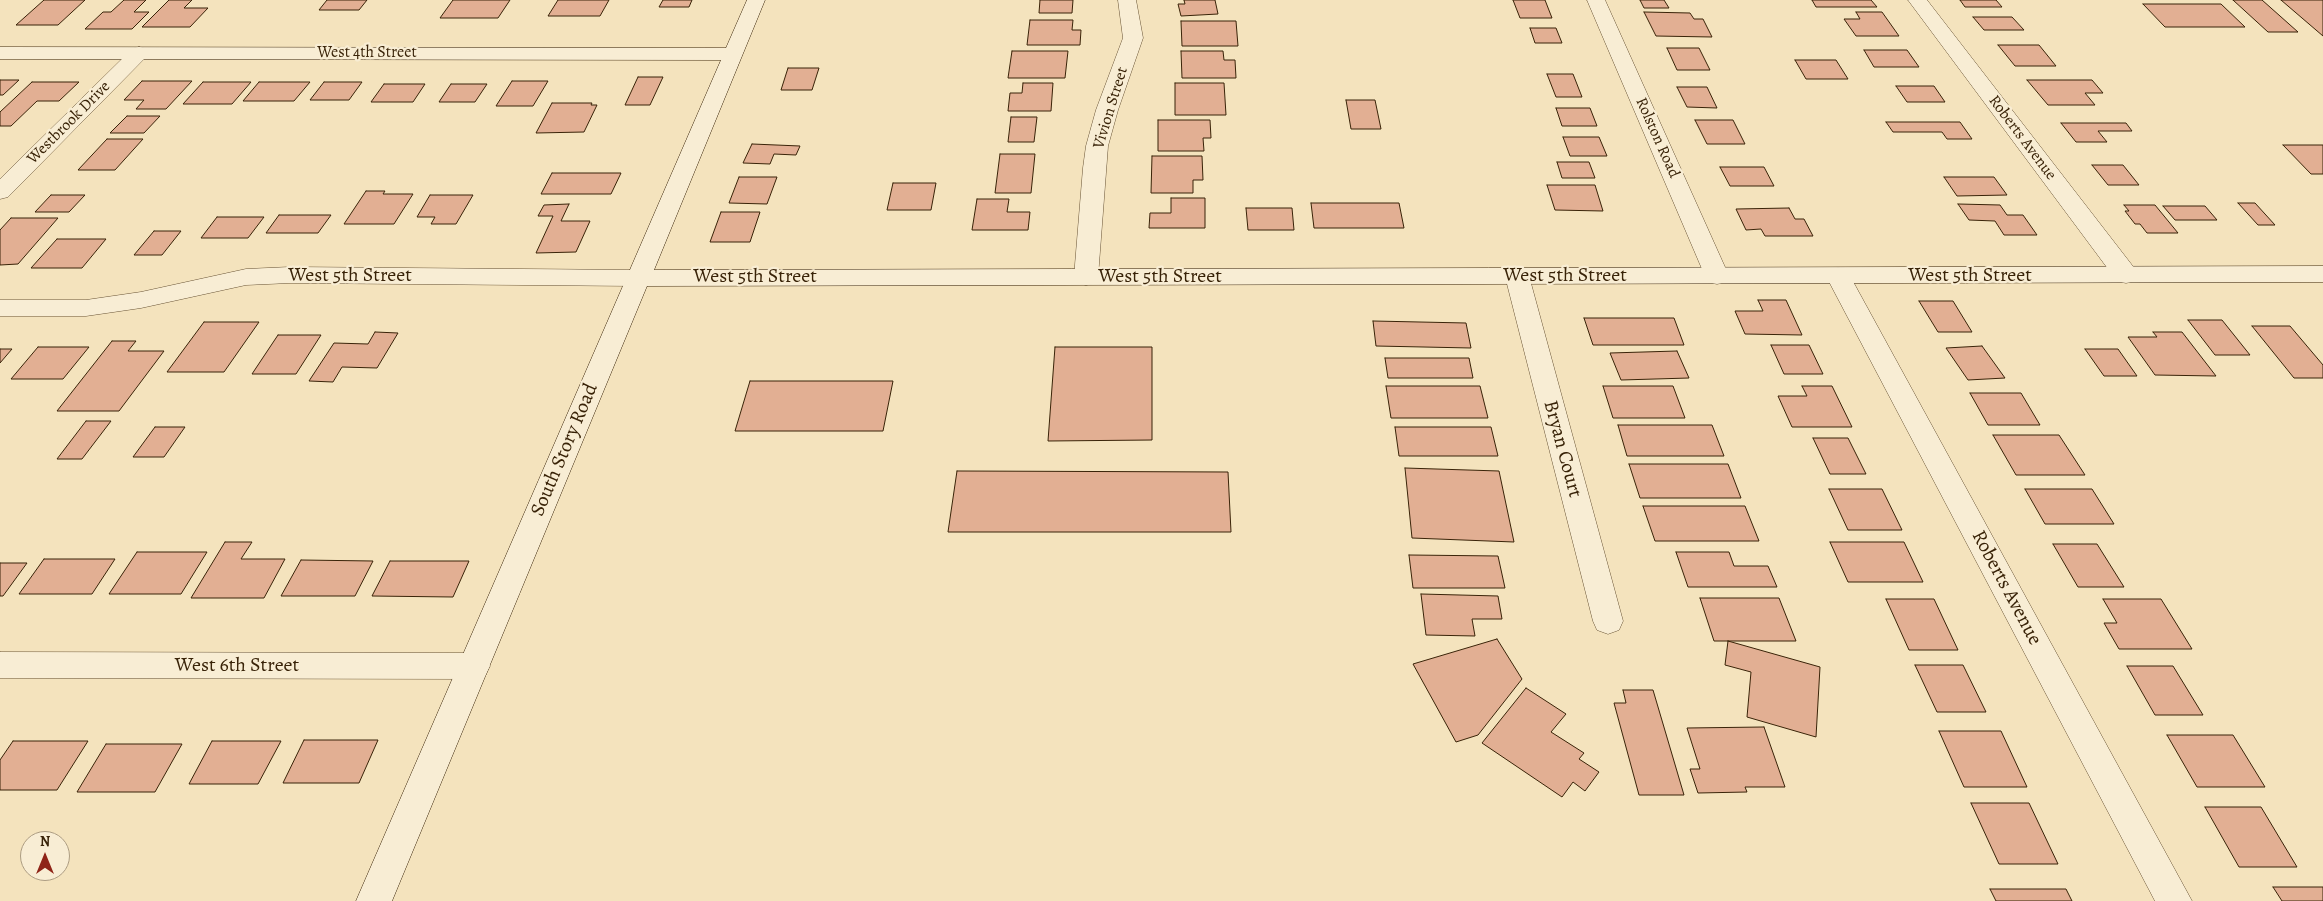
<!DOCTYPE html>
<style>
body{margin:0}
#map{position:relative;width:2323px;height:901px;overflow:hidden;background:#f4e3bd;font-family:Alegreya,serif}
canvas{display:block}
.north{position:absolute;left:20px;top:831px;width:50px;height:50px;box-sizing:border-box;background:#f8edd4;border:1px solid #ac9c82;border-radius:50%;rotate:0deg;font-size:14px;font-weight:700;line-height:20px;text-align:center;color:#392308}
.north::after{content:'';display:block;margin:auto;width:18px;height:22px;background:#8f2418;clip-path:polygon(50% 0,100% 100%,50% 72%,0 100%)}
</style>
<div id="map">
<canvas width="2323" height="901"></canvas>
<div class="north">N</div>
</div>
<script>
const g = document.querySelector('canvas').getContext('2d');
g.lineJoin = 'round';
function paint(path, color) {
  g.fillStyle = color;
  g.fill(path, 'evenodd');
}
function shape(rows) {
  const path = new Path2D();
  for (const r of rows) {
    path.moveTo(r[0], r[1]);
    for (let i = 2; i < r.length; i += 2) path.lineTo(r[i], r[i + 1]);
  }
  return path;
}
function stroke(path, color, width, dash) {
  g.strokeStyle = color;
  g.lineWidth = width;
  g.lineCap = dash ? 'butt' : 'round';
  g.setLineDash(dash || []);
  g.stroke(path);
}
function drawText(font, color, halo, rows, align = 'center') {
  g.font = font + ' Alegreya,serif';
  g.lineWidth = 4.5;
  g.setLineDash([]);
  g.textBaseline = 'middle';
  g.strokeStyle = halo;
  g.fillStyle = color;
  for (const [text, x, y, turn = 0] of rows) {
    g.save();
    g.translate(x, y);
    g.rotate((+turn || 0) * Math.PI / 180);
    g.textAlign = isNaN(turn) ? turn : align;
    if (halo) g.strokeText(text, 0, 0);
    g.fillText(text, 0, 0);
    g.restore();
  }
}
const building = shape([
 [44,0,85,0,58,25,16,25,44,0],
 [124,0,146,0,134,12,149,12,132,29,85,29,103,12,111,12,124,0],
 [169,0,192,0,184,8,208,8,190,27,142,27,169,0],
 [327,0,367,0,359,10,319,10,327,0],
 [453,0,510,0,498,18,440,18,453,0],
 [558,0,609,0,600,16,548,16,558,0],
 [663,0,692,0,689,7,659,7,663,0],
 [1040,0,1073,0,1072,13,1039,13,1040,0],
 [1184,0,1215,0,1218,14,1181,16,1178,4,1185,4,1184,0],
 [1513,0,1545,0,1552,18,1520,18,1513,0],
 [1640,0,1664,0,1669,8,1644,8,1640,0],
 [1812,0,1871,0,1877,7,1816,7,1812,0],
 [1960,0,1996,0,2002,7,1965,7,1960,0],
 [2233,0,2262,0,2298,32,2268,32,2233,0],
 [2281,0,2323,0,2323,36,2281,0],
 [2143,4,2221,4,2245,27,2165,27,2143,4],
 [1644,12,1690,13,1694,19,1703,19,1712,37,1656,36,1644,12],
 [1856,12,1882,12,1899,36,1856,36,1844,19,1860,19,1856,12],
 [1973,17,2012,17,2024,30,1984,30,1973,17],
 [1030,20,1073,20,1072,30,1081,30,1080,45,1027,45,1030,20],
 [1181,21,1236,21,1238,46,1182,46,1181,21],
 [1530,28,1556,28,1562,43,1535,43,1530,28],
 [1998,45,2039,45,2056,66,2015,66,1998,45],
 [1667,48,1699,48,1710,70,1677,70,1667,48],
 [1864,50,1907,50,1919,67,1874,67,1864,50],
 [1012,51,1068,51,1065,78,1008,78,1012,51],
 [1181,51,1223,51,1224,60,1235,60,1236,78,1182,78,1181,51],
 [1795,60,1836,60,1848,79,1806,79,1795,60],
 [788,68,819,68,812,90,781,90,788,68],
 [1547,74,1573,74,1582,97,1556,97,1547,74],
 [638,77,663,77,650,105,625,105,638,77],
 [0,80,19,80,3,95,0,95,0,80],
 [2027,80,2092,80,2103,93,2085,93,2095,105,2048,105,2027,80],
 [142,81,192,81,166,109,136,109,144,100,124,100,142,81],
 [512,81,548,81,533,106,496,106,512,81],
 [32,82,79,82,59,101,37,101,11,126,0,126,0,112,32,82],
 [203,82,251,82,232,104,183,104,203,82],
 [259,82,310,82,294,101,243,101,259,82],
 [324,82,362,82,349,100,310,100,324,82],
 [1023,83,1053,83,1051,111,1008,111,1010,93,1022,93,1023,83],
 [1175,83,1224,83,1226,115,1175,115,1175,83],
 [384,84,425,84,413,102,371,102,384,84],
 [451,84,487,84,475,102,439,102,451,84],
 [1896,86,1934,86,1945,102,1907,102,1896,86],
 [1677,87,1707,87,1717,108,1687,107,1677,87],
 [1346,100,1375,100,1381,129,1351,129,1346,100],
 [552,103,592,103,591,105,597,105,584,132,536,133,552,103],
 [1556,108,1590,108,1597,126,1562,126,1556,108],
 [127,116,160,116,144,133,110,133,127,116],
 [1011,117,1037,117,1034,142,1008,142,1011,117],
 [1158,120,1210,120,1211,138,1203,138,1204,151,1158,151,1158,120],
 [1695,120,1733,120,1745,144,1707,144,1695,120],
 [1886,122,1960,122,1972,139,1947,139,1942,132,1893,132,1886,122],
 [2061,123,2126,123,2132,131,2098,131,2107,142,2076,142,2061,123],
 [1563,137,1599,137,1607,156,1570,156,1563,137],
 [107,139,143,139,115,170,78,170,107,139],
 [752,144,800,146,796,155,774,154,770,164,743,163,752,144],
 [2283,145,2323,145,2323,174,2311,174,2283,145],
 [1000,154,1035,154,1031,193,995,193,1000,154],
 [1152,156,1202,156,1203,180,1193,180,1193,193,1151,193,1152,156],
 [1557,162,1589,162,1595,178,1562,178,1557,162],
 [2092,165,2123,165,2139,185,2108,185,2092,165],
 [1720,167,1764,167,1774,186,1730,186,1720,167],
 [552,173,621,173,611,194,541,194,552,173],
 [739,177,777,177,767,204,729,203,739,177],
 [1944,177,1994,177,2007,195,1957,196,1944,177],
 [893,183,936,183,931,210,887,210,893,183],
 [1547,185,1595,185,1603,211,1555,210,1547,185],
 [366,191,385,191,383,194,413,194,394,224,344,224,366,191],
 [51,195,85,195,69,212,35,212,51,195],
 [430,195,473,195,456,224,431,224,435,217,417,217,430,195],
 [1171,198,1205,198,1205,228,1149,228,1150,213,1171,213,1171,198],
 [977,199,1009,199,1007,212,1030,212,1028,230,972,230,977,199],
 [1311,203,1399,203,1404,228,1314,228,1311,203],
 [2238,203,2255,203,2275,225,2258,225,2238,203],
 [569,204,561,221,590,221,576,252,536,253,553,216,538,216,544,205,569,204],
 [1958,204,2000,205,2007,215,2023,215,2037,235,2004,235,1995,221,1969,220,1958,204],
 [2124,205,2155,205,2178,233,2147,233,2140,224,2135,224,2125,211,2129,211,2124,205],
 [2163,206,2205,206,2217,220,2175,220,2163,206],
 [1246,208,1292,208,1294,230,1248,230,1246,208],
 [1789,208,1795,219,1804,219,1813,236,1765,236,1761,229,1746,230,1736,209,1789,208],
 [721,212,760,212,750,242,710,242,721,212],
 [279,215,331,215,318,233,266,233,279,215],
 [217,217,264,217,248,238,201,238,217,217],
 [11,218,58,218,18,264,0,265,0,230,11,218],
 [154,231,181,231,162,255,134,255,154,231],
 [57,239,106,239,82,268,31,268,57,239],
 [1758,300,1786,300,1802,335,1745,334,1735,311,1763,311,1758,300],
 [1919,301,1953,301,1972,332,1938,332,1919,301],
 [1584,318,1674,318,1684,345,1593,345,1584,318],
 [2188,320,2222,320,2250,355,2215,355,2188,320],
 [1373,321,1466,323,1471,348,1376,346,1373,321],
 [204,322,259,322,224,372,167,372,204,322],
 [2252,326,2290,326,2323,365,2323,378,2294,378,2252,326],
 [375,332,398,333,377,368,342,367,333,382,309,381,334,343,368,344,375,332],
 [2153,332,2182,332,2216,376,2155,375,2128,337,2157,337,2153,332],
 [278,335,321,335,296,374,252,374,278,335],
 [112,341,136,341,128,351,164,351,119,411,57,411,112,341],
 [1771,345,1809,345,1823,374,1784,374,1771,345],
 [1982,346,2005,378,1968,380,1946,348,1982,346],
 [38,347,89,347,63,379,11,379,38,347],
 [1055,347,1152,347,1152,440,1048,441,1055,347],
 [0,349,12,349,0,363,0,349],
 [2085,349,2118,349,2137,376,2104,376,2085,349],
 [1677,351,1689,378,1621,380,1610,353,1677,351],
 [1385,358,1469,358,1473,378,1388,378,1385,358],
 [750,381,893,381,883,431,735,431,750,381],
 [1386,386,1480,386,1488,418,1391,418,1386,386],
 [1603,386,1673,386,1685,418,1613,418,1603,386],
 [1802,386,1832,386,1852,427,1792,427,1778,396,1807,396,1802,386],
 [1970,393,2021,393,2040,425,1988,425,1970,393],
 [86,421,111,421,82,459,57,459,86,421],
 [1618,425,1712,425,1724,456,1627,456,1618,425],
 [155,427,185,427,164,457,133,457,155,427],
 [1395,427,1491,427,1498,456,1399,456,1395,427],
 [1993,435,2059,435,2085,475,2016,475,1993,435],
 [1813,438,1848,438,1866,474,1830,474,1813,438],
 [1629,464,1728,464,1741,498,1640,498,1629,464],
 [1405,468,1499,471,1514,542,1412,538,1405,468],
 [957,471,1228,472,1231,532,948,532,957,471],
 [1829,489,1882,489,1902,530,1848,530,1829,489],
 [2025,489,2092,489,2114,524,2045,524,2025,489],
 [1643,506,1745,506,1759,541,1655,541,1643,506],
 [225,542,252,542,241,559,285,559,264,598,191,598,225,542],
 [1830,542,1904,542,1923,582,1848,582,1830,542],
 [2053,544,2097,544,2124,587,2078,587,2053,544],
 [137,552,207,552,181,594,109,594,137,552],
 [1676,552,1729,552,1734,566,1768,566,1777,587,1688,587,1676,552],
 [1409,555,1498,556,1505,588,1413,588,1409,555],
 [44,559,115,559,92,594,19,594,44,559],
 [301,560,373,561,355,596,281,596,301,560],
 [390,561,469,561,453,597,372,596,390,561],
 [0,563,27,563,3,596,0,596,0,563],
 [1421,594,1498,596,1502,619,1472,619,1475,636,1426,635,1421,594],
 [1700,598,1779,598,1796,641,1714,641,1700,598],
 [1886,599,1934,599,1958,650,1909,650,1886,599],
 [2103,599,2161,599,2192,649,2119,649,2104,623,2117,623,2103,599],
 [1497,639,1522,679,1478,735,1456,742,1413,664,1497,639],
 [1728,641,1820,667,1816,737,1747,717,1751,672,1725,665,1728,641],
 [1915,665,1963,665,1986,712,1937,712,1915,665],
 [2127,666,2173,666,2203,715,2155,715,2127,666],
 [1526,688,1566,714,1551,732,1584,753,1579,759,1599,772,1585,791,1573,782,1562,797,1482,743,1526,688],
 [1623,690,1653,690,1684,795,1639,795,1614,703,1626,703,1623,690],
 [1764,727,1785,787,1745,787,1747,792,1698,793,1690,769,1700,769,1687,728,1764,727],
 [1939,731,2001,731,2027,787,1964,787,1939,731],
 [2167,735,2233,735,2265,787,2197,787,2167,735],
 [304,740,378,740,359,783,283,783,304,740],
 [13,741,88,741,57,790,0,790,0,760,13,741],
 [212,741,281,741,258,784,189,784,212,741],
 [106,744,182,744,155,792,77,792,106,744],
 [1971,803,2029,803,2058,864,1999,864,1971,803],
 [2205,807,2261,807,2297,867,2239,867,2205,807],
 [2273,887,2323,887,2323,901,2282,901,2273,887],
 [1990,889,2066,889,2072,901,1996,901,1990,889]
]);
paint(building, '#e2af93');
stroke(building, '#392308', 1);
const street = shape([
 [1118,0,1136,0,1143,38,1118,110,1108,146,1098,277,1095,283,1086,285,1077,283,1074,277,1083,168,1086,146,1096,110,1123,38,1118,0],
 [1587,0,1605,0,1729,276,1726,282,1717,284,1708,282,1705,276,1587,0],
 [1908,0,1927,0,2135,269,2138,275,2135,281,2126,283,2117,281,1908,0],
 [139,47,146,49,149,53,146,57,8,197,0,199,0,179,132,49,139,47],
 [290,267,637,270,646,272,649,278,646,284,637,286,290,283,246,285,141,308,86,316,0,316,0,300,86,300,141,292,246,269,290,267],
 [1517,268,1526,270,1529,276,1623,621,1619,630,1608,634,1597,630,1593,621,1505,276,1508,270,1517,268],
 [1838,268,1847,270,1850,276,2192,901,2155,901,1826,276,1829,270,1838,268],
 [0,652,474,653,485,656,490,666,485,676,474,679,0,678,0,652]
]);
const secondary = shape([
 [747,0,765,0,654,270,2323,266,2323,282,647,286,392,901,356,901,721,60,0,59,0,47,726,48,747,0]
]);
stroke(street, '#685335', 1);
stroke(secondary, '#392308', 1);
paint(street, '#f8edd4');
paint(secondary, '#f8edd4');
drawText('16px', '#392308', '#f8edd4', [
 ["West 4th Street",367,53],
 ["Vivion Street",1111,108,-73],
 ["Westbrook Drive",69,123,-45],
 ["Rolston Road",1657,138,66],
 ["Roberts Avenue",2022,138,53]
]);
drawText('20px', '#392308', '#f8edd4', [
 ["West 5th Street",350,276],
 ["West 5th Street",1565,276],
 ["West 5th Street",1970,276],
 ["West 5th Street",755,277],
 ["West 5th Street",1160,277],
 ["Bryan Court",1562,449,75],
 ["South Story Road",565,450,-67],
 ["Roberts Avenue",2006,588,62],
 ["West 6th Street",237,666]
]);
</script>
